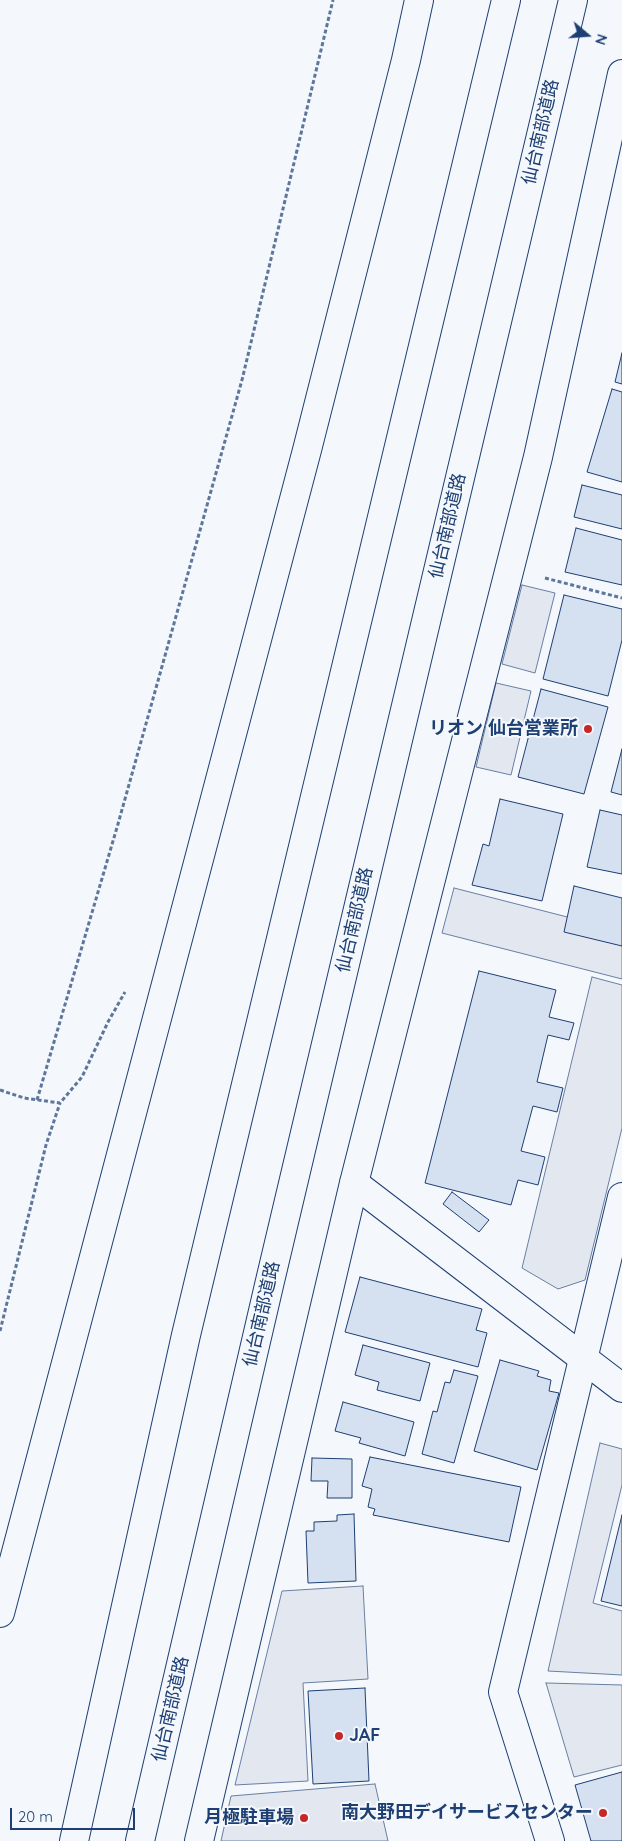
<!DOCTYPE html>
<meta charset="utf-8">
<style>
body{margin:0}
#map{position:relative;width:622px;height:1841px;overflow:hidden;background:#f4f7fb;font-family:Quicksand,sans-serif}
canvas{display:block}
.north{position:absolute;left:562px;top:10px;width:50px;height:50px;-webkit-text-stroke:4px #f4f7fb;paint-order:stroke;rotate:108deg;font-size:14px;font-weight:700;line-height:20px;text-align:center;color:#1d3f73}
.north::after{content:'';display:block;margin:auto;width:18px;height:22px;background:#1d3f73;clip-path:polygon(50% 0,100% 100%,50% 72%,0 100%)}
.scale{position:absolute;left:10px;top:1808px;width:125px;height:22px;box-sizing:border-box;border:2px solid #1d3f73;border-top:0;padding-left:6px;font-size:15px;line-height:18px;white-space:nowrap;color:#1d3f73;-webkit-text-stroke:4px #f4f7fb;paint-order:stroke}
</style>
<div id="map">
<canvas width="622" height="1841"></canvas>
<div class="north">N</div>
<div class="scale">20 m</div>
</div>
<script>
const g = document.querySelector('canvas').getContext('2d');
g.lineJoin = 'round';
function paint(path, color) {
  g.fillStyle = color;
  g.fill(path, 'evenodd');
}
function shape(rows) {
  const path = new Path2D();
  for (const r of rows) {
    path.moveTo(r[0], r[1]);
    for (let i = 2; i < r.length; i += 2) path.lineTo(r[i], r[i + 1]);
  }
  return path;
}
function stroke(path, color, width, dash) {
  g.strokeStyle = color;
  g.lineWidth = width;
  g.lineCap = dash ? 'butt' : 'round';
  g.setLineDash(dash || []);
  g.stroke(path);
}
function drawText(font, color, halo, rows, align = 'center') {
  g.font = font + ' Quicksand,"Noto Sans JP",sans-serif';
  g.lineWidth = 4;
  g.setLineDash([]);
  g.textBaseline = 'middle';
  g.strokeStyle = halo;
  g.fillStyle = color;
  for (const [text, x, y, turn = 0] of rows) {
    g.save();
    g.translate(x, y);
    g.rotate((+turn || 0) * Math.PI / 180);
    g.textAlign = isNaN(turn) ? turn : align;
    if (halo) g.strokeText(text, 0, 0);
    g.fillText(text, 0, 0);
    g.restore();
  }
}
const parking = shape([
 [522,585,555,593,535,673,502,664,522,585],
 [496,683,531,691,511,775,476,767,496,683],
 [454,888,622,931,622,979,442,933,454,888],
 [592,977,622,985,622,1128,585,1280,558,1289,522,1268,592,977],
 [600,1443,622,1449,622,1485,593,1603,622,1611,622,1675,548,1671,600,1443],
 [363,1586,368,1679,303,1683,308,1781,235,1785,282,1591,363,1586],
 [546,1683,622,1685,622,1765,574,1777,546,1683],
 [375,1784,388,1841,221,1841,231,1796,375,1784]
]);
paint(parking, '#e3e8f0');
stroke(parking, '#687fa3', 1);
const building = shape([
 [622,353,622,384,615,382,622,353],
 [612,389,622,392,622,482,587,472,612,389],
 [582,485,622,495,622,529,574,517,582,485],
 [576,528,622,540,622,585,565,572,576,528],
 [564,595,622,609,622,640,608,696,543,679,564,595],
 [541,689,608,707,584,794,518,777,541,689],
 [622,749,622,795,611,792,622,749],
 [500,799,563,814,542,901,472,885,483,844,489,846,500,799],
 [600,810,622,815,622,874,587,867,600,810],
 [574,886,622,898,622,946,564,932,574,886],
 [479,971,556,990,549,1017,574,1023,569,1040,548,1035,537,1082,563,1088,557,1112,533,1106,521,1151,545,1157,538,1185,518,1180,511,1205,425,1183,479,971],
 [452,1192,489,1220,479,1232,443,1204,452,1192],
 [360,1277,482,1309,476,1330,487,1333,478,1367,345,1332,360,1277],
 [363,1345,430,1363,420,1401,377,1390,379,1382,355,1375,363,1345],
 [500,1360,539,1371,537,1376,551,1380,549,1391,559,1393,537,1470,474,1451,500,1360],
 [454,1370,478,1376,454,1463,422,1454,433,1411,437,1412,445,1382,450,1383,454,1370],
 [343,1402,414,1422,405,1456,359,1443,361,1438,335,1431,343,1402],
 [370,1457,521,1487,509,1542,373,1515,375,1509,368,1507,372,1489,362,1486,370,1457],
 [312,1458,352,1459,352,1498,327,1498,328,1481,311,1481,312,1458],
 [354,1514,356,1581,308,1583,306,1531,314,1531,314,1522,337,1521,337,1515,354,1514],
 [622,1515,622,1606,601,1601,622,1515],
 [365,1688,369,1781,313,1784,308,1691,365,1688],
 [622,1772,622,1841,591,1841,575,1785,622,1772]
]);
paint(building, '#d5e0f0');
stroke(building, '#1d3f73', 1);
const minor = shape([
 [0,1613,307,450,406,60,419,0],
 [199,1841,354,1183,538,457,622,74],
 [550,1841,503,1692,622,1197]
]);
const tertiary = shape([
 [354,1183,622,1388]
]);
const motorway = shape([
 [74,1841,186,1335,506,0],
 [140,1841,270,1281,573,0]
]);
stroke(minor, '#1d3f73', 30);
stroke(tertiary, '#1d3f73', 30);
stroke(motorway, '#1d3f73', 30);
stroke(shape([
 [545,578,622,598],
 [0,1090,24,1098,60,1103,82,1077,108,1022,125,992],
 [37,1100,118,824,242,380,333,0],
 [0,1331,46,1145,60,1103]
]), '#5e769c', 3, [4, 2.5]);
stroke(minor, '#f4f7fb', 28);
stroke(tertiary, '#f4f7fb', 28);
stroke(motorway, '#f4f7fb', 28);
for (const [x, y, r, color] of [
 [588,729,5,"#c62828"],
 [339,1736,5,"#c62828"],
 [603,1813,5,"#c62828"],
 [304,1818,5,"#c62828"]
]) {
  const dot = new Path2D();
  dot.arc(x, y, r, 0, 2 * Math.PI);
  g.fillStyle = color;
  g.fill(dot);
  stroke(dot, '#f4f7fb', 2);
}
drawText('18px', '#1d3f73', '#f4f7fb', [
 ["仙台南部道路",541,132,-77],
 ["仙台南部道路",448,526,-77],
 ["仙台南部道路",355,920,-77],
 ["仙台南部道路",262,1314,-77],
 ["仙台南部道路",171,1709,-77]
]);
drawText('bold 18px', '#1d3f73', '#f4f7fb', [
 ["リオン 仙台営業所",578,729],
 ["JAF",349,1736,"left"],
 ["南大野田デイサービスセンター",593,1813],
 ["月極駐車場",294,1818]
], 'right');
</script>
